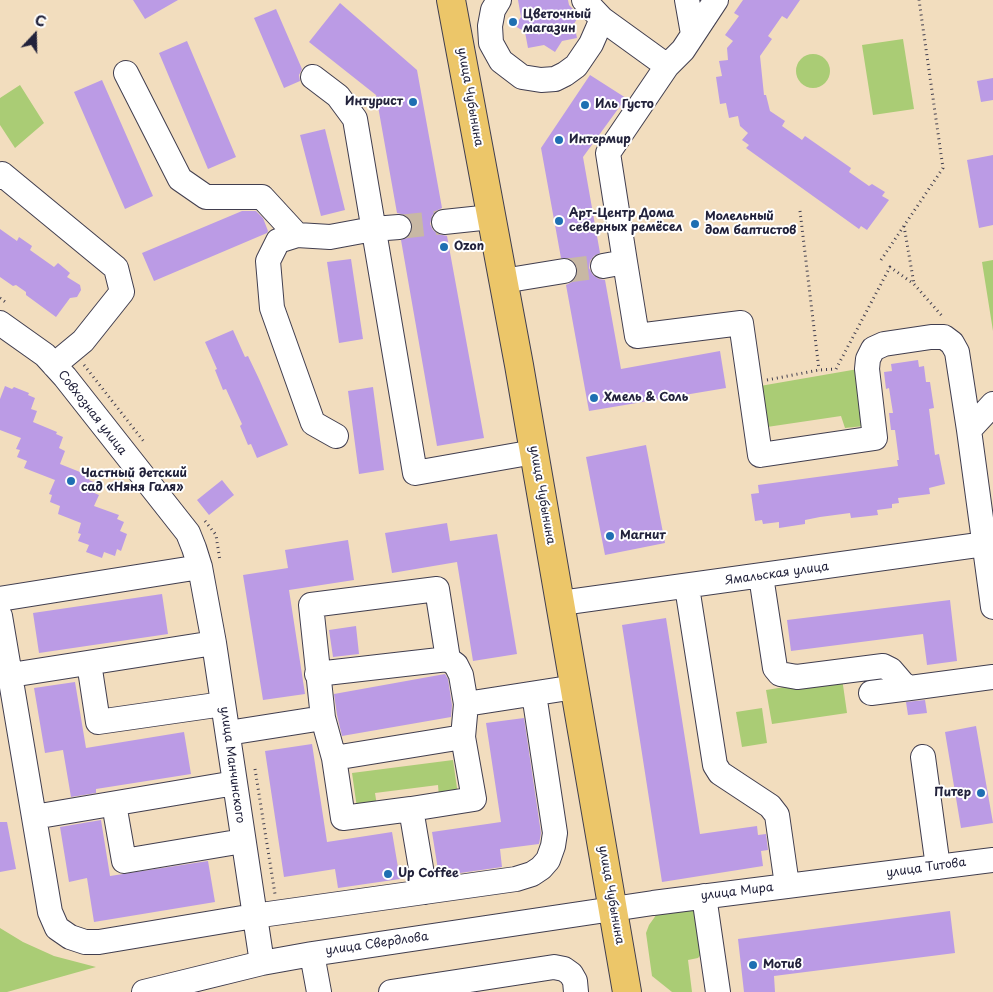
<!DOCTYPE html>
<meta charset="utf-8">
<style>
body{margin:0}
#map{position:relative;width:993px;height:992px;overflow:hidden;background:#f2ddbe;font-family:"Playpen Sans",sans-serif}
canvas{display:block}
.north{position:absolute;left:10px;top:10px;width:50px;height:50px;-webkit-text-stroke:4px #fff;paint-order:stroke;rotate:21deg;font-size:14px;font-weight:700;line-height:20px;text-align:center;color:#22223b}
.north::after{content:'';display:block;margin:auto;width:18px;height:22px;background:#22223b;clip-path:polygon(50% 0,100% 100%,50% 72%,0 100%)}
</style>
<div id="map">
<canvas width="993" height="992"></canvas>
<div class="north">С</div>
</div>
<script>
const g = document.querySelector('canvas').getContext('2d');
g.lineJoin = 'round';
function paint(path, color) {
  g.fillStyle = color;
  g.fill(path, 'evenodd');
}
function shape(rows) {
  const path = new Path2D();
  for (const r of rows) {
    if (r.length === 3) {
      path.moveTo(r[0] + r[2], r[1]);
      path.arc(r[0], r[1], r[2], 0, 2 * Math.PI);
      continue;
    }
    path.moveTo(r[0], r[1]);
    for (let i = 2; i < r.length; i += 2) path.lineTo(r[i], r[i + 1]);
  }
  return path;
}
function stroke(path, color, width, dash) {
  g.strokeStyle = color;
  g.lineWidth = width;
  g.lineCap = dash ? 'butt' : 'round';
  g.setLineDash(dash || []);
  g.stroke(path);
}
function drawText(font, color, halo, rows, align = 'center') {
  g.font = font + ' "Playpen Sans",sans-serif';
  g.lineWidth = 4;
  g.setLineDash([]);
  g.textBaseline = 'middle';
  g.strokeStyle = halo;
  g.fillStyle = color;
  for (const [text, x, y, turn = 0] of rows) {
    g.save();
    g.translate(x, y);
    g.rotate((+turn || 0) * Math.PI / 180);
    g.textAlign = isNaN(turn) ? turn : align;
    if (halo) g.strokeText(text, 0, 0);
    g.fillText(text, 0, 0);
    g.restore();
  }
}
paint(shape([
 [903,39,914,109,873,115,862,45],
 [813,71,17],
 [20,85,44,123,15,148,0,125,0,98],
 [993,260,993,331,982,262],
 [858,369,864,426,845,428,841,416,767,427,760,386],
 [842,678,847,713,772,724,766,690],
 [762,708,767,743,742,747,736,712],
 [453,760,458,795,439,797,438,785,375,793,377,806,357,808,352,773],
 [698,909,704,951,698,958,688,960,692,992,672,992,652,976,646,933,649,925,659,911],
 [0,928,23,942,54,956,96,967,7,992,0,992]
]), '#aacc75');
paint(shape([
 [133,0,178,0,145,19],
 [518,0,568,0,569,5,579,15,574,24,577,38,562,41,555,52,544,45,528,48,525,32,515,26,521,17],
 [743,0,800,0,787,19,782,16,768,36,772,39,760,56,764,95,766,95,770,111,785,121,782,126,802,140,805,136,851,168,849,172,869,186,872,184,885,192,882,196,889,200,867,230,861,226,859,229,746,148,749,145,742,140,748,133,740,126,738,116,729,118,726,103,720,104,716,77,722,76,719,61,728,60,727,48,733,41,725,35,739,16,734,13],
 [340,3,417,70,442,208,436,211,432,216,430,224,433,230,438,234,447,236,484,438,437,446,401,240,407,238,411,233,413,225,411,220,405,215,397,213,376,95,309,42],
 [276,9,302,69,299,75,300,81,284,88,254,18],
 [187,41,236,157,208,169,159,53],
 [590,75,626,98,583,157,600,253,594,256,590,261,589,268,593,275,599,279,605,280,621,369,720,351,726,388,589,411,566,285,572,282,577,276,577,268,574,262,569,258,561,258,541,148],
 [993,78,993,100,981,102,977,81],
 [102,80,153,196,125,209,74,92],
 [325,129,345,210,321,216,300,135],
 [993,155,993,225,979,228,967,160],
 [242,211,256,211,263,218,268,231,267,233,154,281,142,253],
 [0,229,17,241,19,237,32,246,30,250,54,267,58,263,70,273,67,277,80,285,81,290,77,297,70,298,56,317,26,295,26,292,16,285,13,286,0,277],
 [351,259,363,339,339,343,327,262],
 [233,330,245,357,248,356,259,379,288,445,257,458,251,444,248,445,240,426,242,424,226,389,223,390,215,370,217,369,205,342],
 [918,360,919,367,924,366,926,382,930,382,934,408,929,409,935,455,939,454,945,484,929,488,930,494,898,498,899,503,892,504,892,508,877,510,878,515,851,518,850,513,820,517,805,520,805,524,779,528,779,522,763,524,762,520,755,521,751,494,759,493,758,485,898,466,897,460,899,460,895,430,891,430,889,413,893,413,889,388,886,389,884,372,892,371,891,364],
 [5,386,12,389,14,387,29,393,28,395,35,398,31,409,37,411,33,422,57,432,56,434,63,437,59,448,65,451,60,464,90,476,89,480,96,483,92,492,99,495,94,506,119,515,117,519,124,522,120,531,127,534,121,551,117,549,115,556,104,552,102,558,86,552,89,545,78,541,81,534,78,533,81,523,58,514,60,506,50,502,52,495,49,494,55,480,24,468,27,461,17,457,20,450,16,449,21,438,0,430,0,399],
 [373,387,384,470,359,474,348,391],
 [646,445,665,543,605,555,586,457],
 [222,480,234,495,209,515,197,500],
 [447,523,450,541,497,534,517,654,473,661,457,562,392,573,385,533],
 [348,540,354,580,289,590,305,694,263,700,243,575,288,568,285,550],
 [162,594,168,634,39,653,33,613],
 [950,600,957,661,927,665,923,634,791,651,787,620],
 [666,618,700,834,757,826,758,835,766,834,768,850,761,851,763,866,662,882,622,625],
 [356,626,359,654,333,657,329,630],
 [445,674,448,679,452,705,451,717,342,736,337,715,334,694],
 [75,682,86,748,184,732,191,774,96,789,96,793,71,797,63,750,45,753,34,688],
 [925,700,927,713,908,715,906,702],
 [524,718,541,833,539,844,500,849,502,867,439,876,432,832,501,822,486,723],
 [976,726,993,823,961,828,945,732],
 [312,744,327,842,392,832,400,879,338,888,335,869,284,877,265,751],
 [101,820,110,876,208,861,215,902,94,922,87,878,69,882,60,827],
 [0,822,7,822,16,869,0,872],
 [950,911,955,953,774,976,775,992,744,992,738,939]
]), '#bb9be5');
stroke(shape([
 [399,227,444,222],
 [564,271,603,266]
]), '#c8b8a4', 24, [24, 12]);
const minor = shape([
 [499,0,493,10,490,26,491,43,501,61,522,77,541,80,555,79,565,74,576,66,591,44,602,19],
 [584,0,602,19,667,66,608,153,625,262,603,266],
 [687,0,693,34],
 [667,66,683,50,716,0],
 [126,73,180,179,206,197,262,197,297,235,330,237,373,229,399,227],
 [313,77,338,96,355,119,415,473,534,452],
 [0,177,2,174,116,268,122,292,83,341,54,365],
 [444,222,491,217],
 [297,235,278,241,268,261,272,308,313,423,336,436],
 [625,262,637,336,741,323,760,455,875,438,867,369,868,359,873,349,884,344,931,337,944,337,952,343,957,352,969,430,993,607],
 [503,281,564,271],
 [0,323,45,355,65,377,188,533,194,548,200,567,214,643,262,963],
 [969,430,993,404],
 [761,576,775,668,780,674,797,677,883,666,891,670,903,684,910,688,993,677],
 [687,587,715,765,720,773,770,806,777,815,787,885],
 [0,599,200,567],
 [561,603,993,543],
 [0,616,50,912,57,928,70,937,85,942,99,942,254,916,516,879,532,874,541,868,548,860,553,846,555,833,534,694],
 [89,663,98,722,223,704],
 [317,674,448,659],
 [11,675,214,643],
 [871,693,910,688],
 [466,704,461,675,456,665,448,659,437,589,311,605,323,718,334,758,343,818,411,809,474,799,463,737,466,704,575,687],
 [228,733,323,718],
 [923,757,938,867],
 [334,758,463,737],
 [114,804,124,861,243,841],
 [411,809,425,892],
 [34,817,235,783],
 [704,896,718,992],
 [312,954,319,992],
 [144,992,262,963,312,954,653,903,993,860],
 [391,992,554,967,564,969,571,974,575,981,576,992]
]);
const major = shape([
 [451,0,519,365,627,992]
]);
stroke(minor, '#413e4f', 26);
stroke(major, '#413e4f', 30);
stroke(shape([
 [800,211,819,370],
 [904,226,914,284],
 [881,260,943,168,919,0],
 [0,298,8,304],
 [84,365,145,443],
 [767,380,819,370,836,369,890,267,914,284,943,317],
 [205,521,216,535,220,561],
 [255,769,275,894]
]), '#413e4f', 3, [1, 4]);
stroke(minor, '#fff', 24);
stroke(major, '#ecc669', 28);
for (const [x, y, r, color] of [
 [513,22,5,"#1f6fb2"],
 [413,102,5,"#1f6fb2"],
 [585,105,5,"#1f6fb2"],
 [559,140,5,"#1f6fb2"],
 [559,221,5,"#1f6fb2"],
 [695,224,5,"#1f6fb2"],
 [444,247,5,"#1f6fb2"],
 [594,398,5,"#1f6fb2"],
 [71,481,5,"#1f6fb2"],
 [610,536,5,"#1f6fb2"],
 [981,793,5,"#1f6fb2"],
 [388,874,5,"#1f6fb2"],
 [753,965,5,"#1f6fb2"]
]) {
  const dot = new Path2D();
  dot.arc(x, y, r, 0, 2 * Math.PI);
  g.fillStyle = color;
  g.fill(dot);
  stroke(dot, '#fff', 2);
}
drawText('bold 12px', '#22223b', '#fff', [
 ["Цветочный",523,15],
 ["магазин",523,29],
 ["Интурист",403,102,"right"],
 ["Иль Густо",595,105],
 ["Интермир",569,140],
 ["Арт-Центр Дома",569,214],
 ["северных ремёсел",569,228],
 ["Молельный",705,217],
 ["дом баптистов",705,231],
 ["Ozon",454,247],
 ["Хмель & Соль",604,398],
 ["Частный детский",81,474],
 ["сад «Няня Галя»",81,488],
 ["Магнит",620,536],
 ["Питер",971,793,"right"],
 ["Up Coffee",398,874],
 ["Мотив",763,965]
], 'left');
drawText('12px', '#22223b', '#fff', [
 ["улица Чубынина",470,97,80],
 ["Совхозная улица",92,413,52],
 ["улица Чубынина",542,495,80],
 ["Ямальская улица",777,574,-8],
 ["улица Манчинского",232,765,82],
 ["улица Титова",926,868,-8],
 ["улица Мира",737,892,-7],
 ["улица Чубынина",611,895,80],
 ["улица Свердлова",377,944,-8]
]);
</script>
